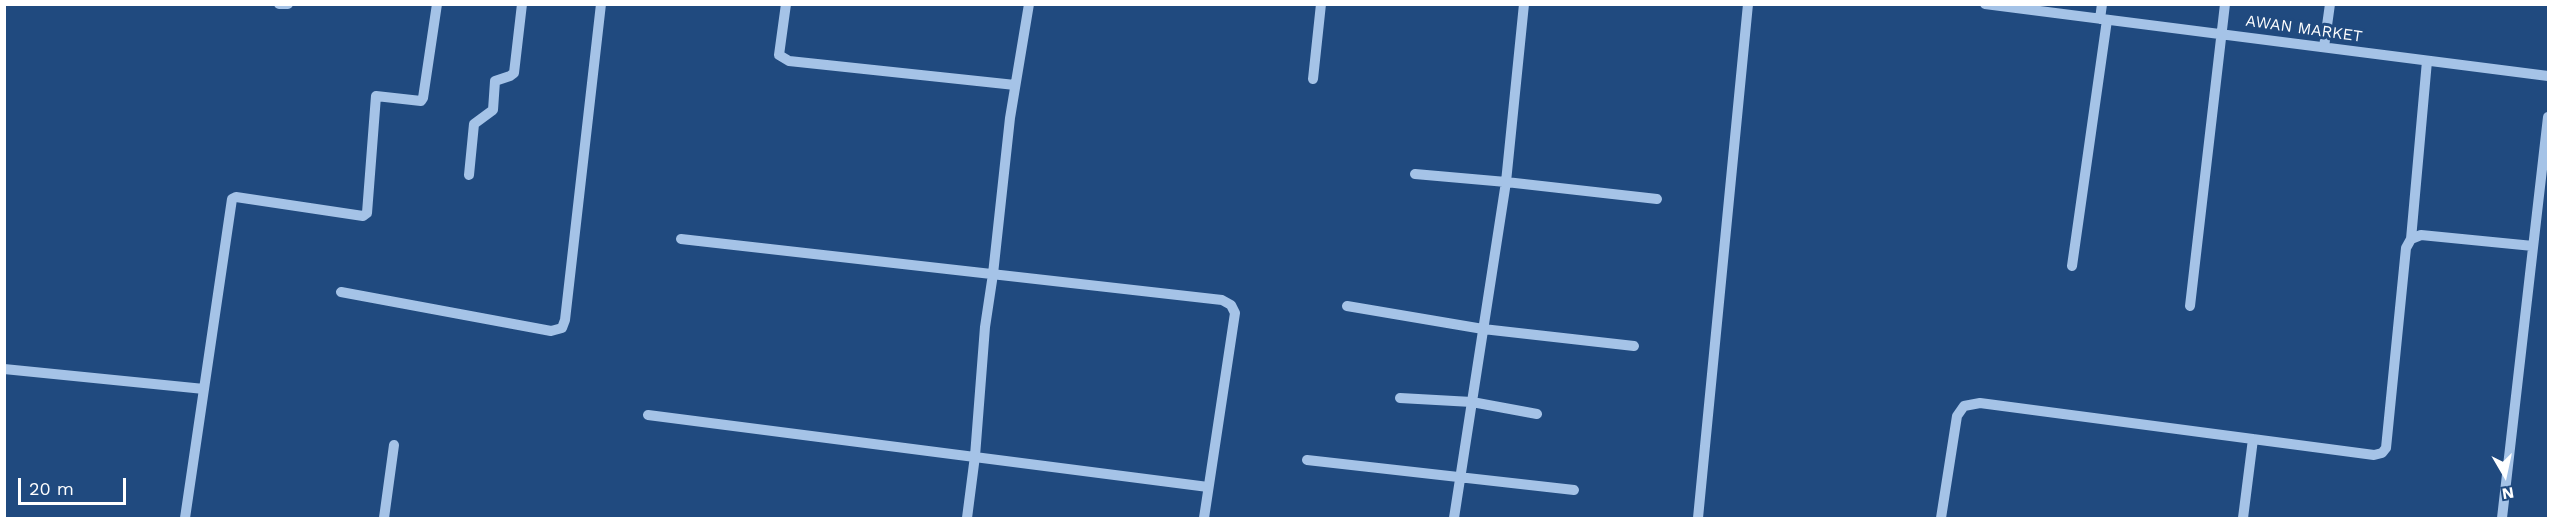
<!DOCTYPE html>
<style>
body{margin:0}
#map{position:relative;width:2553px;height:523px;overflow:hidden;background:#204a7f;font-family:"Work Sans",sans-serif}
canvas{display:block}
.frame{position:absolute;inset:0;border:6px solid #fff;pointer-events:none}
.north{position:absolute;left:2475px;top:445px;width:60px;height:60px;-webkit-text-stroke:4px #204a7f;paint-order:stroke;rotate:171deg;font-size:16px;font-weight:700;line-height:24px;text-align:center;color:#fff}
.north::after{content:'';display:block;margin:auto;width:21px;height:27px;background:#fff;clip-path:polygon(50% 0,100% 100%,50% 72%,0 100%)}
.scale{position:absolute;left:18px;top:478px;width:108px;height:27px;box-sizing:border-box;border:3px solid #fff;border-top:0;padding-left:8px;font-size:18px;line-height:21px;white-space:nowrap;color:#fff;-webkit-text-stroke:4px #204a7f;paint-order:stroke}
</style>
<div id="map">
<canvas width="2553" height="523"></canvas>
<div class="frame"></div>
<div class="north">N</div>
<div class="scale">20 m</div>
</div>
<script>
const g = document.querySelector('canvas').getContext('2d');
g.lineJoin = 'round';
function shape(rows) {
  const path = new Path2D();
  for (const r of rows) {
    path.moveTo(r[0], r[1]);
    for (let i = 2; i < r.length; i += 2) path.lineTo(r[i], r[i + 1]);
  }
  return path;
}
function stroke(path, color, width, dash) {
  g.strokeStyle = color;
  g.lineWidth = width;
  g.lineCap = dash ? 'butt' : 'round';
  g.setLineDash(dash || []);
  g.stroke(path);
}
function drawText(font, color, halo, rows, align = 'center') {
  g.font = font + ' "Work Sans",sans-serif';
  g.lineWidth = 6;
  g.setLineDash([]);
  g.textBaseline = 'middle';
  g.strokeStyle = halo;
  g.fillStyle = color;
  for (const [text, x, y, turn = 0] of rows) {
    g.save();
    g.translate(x, y);
    g.rotate((+turn || 0) * Math.PI / 180);
    g.textAlign = isNaN(turn) ? turn : align;
    if (halo) g.strokeText(text, 0, 0);
    g.fillText(text, 0, 0);
    g.restore();
  }
}
stroke(shape([
 [279,4,288,4],
 [786,4,779,55,789,61,1015,85],
 [1985,4,2548,76],
 [2100,19,2102,4],
 [2324,47,2330,4],
 [1313,79,1321,4],
 [1415,174,1506,182,1657,199],
 [469,175,474,124,493,110,495,81,510,76,514,73,522,4],
 [681,239,1222,300,1231,305,1235,313,1204,518],
 [2411,239,2427,61],
 [2072,266,2107,20],
 [341,292,551,331,562,328,565,320,601,4],
 [1347,306,1483,329,1634,346],
 [2190,306,2225,4],
 [4,369,204,389],
 [1400,398,1472,402,1537,414],
 [648,415,1208,487],
 [1307,460,1574,490],
 [185,518,232,199,236,197,363,216,367,213,376,96,421,101,423,98,437,4],
 [384,518,394,445],
 [967,518,975,456,985,327,993,274,1010,118,1029,4],
 [1454,518,1506,182,1524,4],
 [1698,518,1748,4],
 [1941,518,1957,416,1964,406,1980,403,2374,455,2382,453,2386,448,2406,248,2411,239,2421,235,2533,246],
 [2243,518,2253,439],
 [2502,518,2548,117]
]), '#a5c3e7', 10);
drawText('16px', '#fff', '#204a7f', [
 ["AWAN MARKET",2304,29,8]
]);
</script>
